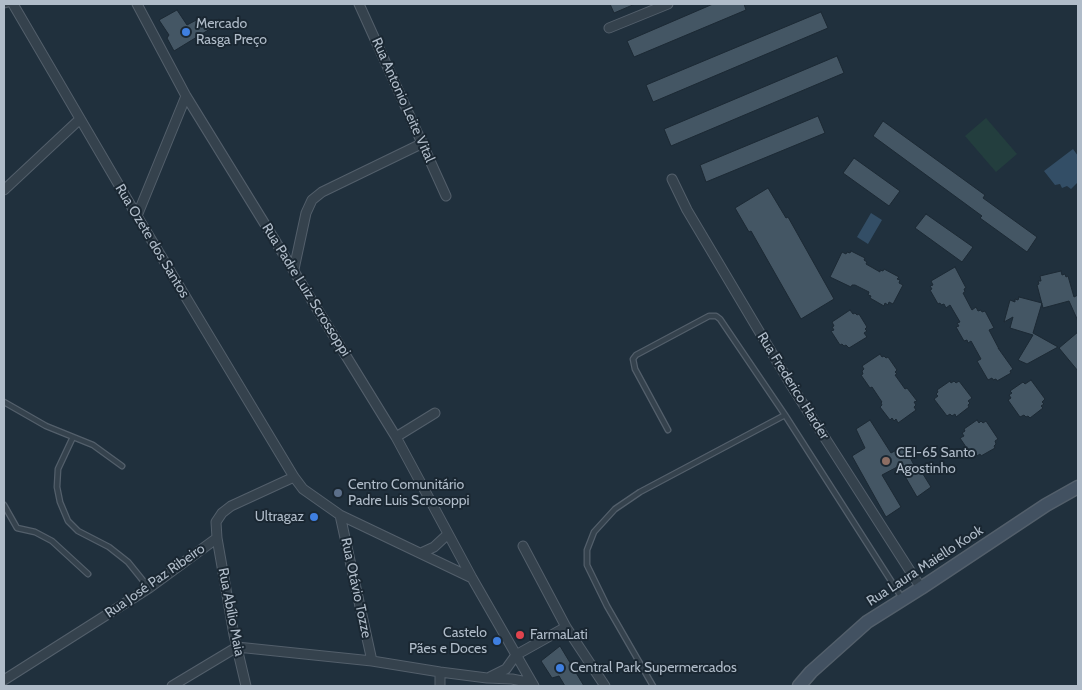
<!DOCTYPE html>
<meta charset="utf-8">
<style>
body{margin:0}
#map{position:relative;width:1082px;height:690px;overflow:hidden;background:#20303d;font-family:Cabin,sans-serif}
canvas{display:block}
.frame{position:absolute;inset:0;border:5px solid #b0bcc9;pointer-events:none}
</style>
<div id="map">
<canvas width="1082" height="690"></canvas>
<div class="frame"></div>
</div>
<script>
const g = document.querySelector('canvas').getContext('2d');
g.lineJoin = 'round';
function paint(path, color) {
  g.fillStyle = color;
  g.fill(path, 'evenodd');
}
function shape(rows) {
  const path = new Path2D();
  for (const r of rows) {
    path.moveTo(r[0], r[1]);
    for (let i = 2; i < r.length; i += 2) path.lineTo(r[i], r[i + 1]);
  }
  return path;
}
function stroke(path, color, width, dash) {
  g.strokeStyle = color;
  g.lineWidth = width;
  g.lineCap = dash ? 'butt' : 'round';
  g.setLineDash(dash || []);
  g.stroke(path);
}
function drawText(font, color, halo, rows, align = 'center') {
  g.font = font + ' Cabin,sans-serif';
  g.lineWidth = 4;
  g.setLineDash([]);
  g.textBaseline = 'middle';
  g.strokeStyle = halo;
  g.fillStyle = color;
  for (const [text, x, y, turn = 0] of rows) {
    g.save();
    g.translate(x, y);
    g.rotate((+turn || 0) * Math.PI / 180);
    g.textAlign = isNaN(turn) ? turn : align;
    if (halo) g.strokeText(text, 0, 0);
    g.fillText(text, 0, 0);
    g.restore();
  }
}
paint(shape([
 [986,118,1017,154,996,172,965,136]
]), '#233e3e');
paint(shape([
 [1073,149,1078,156,1078,182,1071,189,1067,186,1062,188,1060,184,1055,185,1044,171],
 [871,213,882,220,868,244,857,237]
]), '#334e66');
const building = shape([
 [610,4,635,4,614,13,610,4],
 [713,4,744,4,746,10,634,57,627,41,713,4],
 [177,10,187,25,202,17,210,29,174,51,167,38,169,35,159,20,177,10],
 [821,12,828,28,653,102,646,85,821,12],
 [837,56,844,73,671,146,664,129,837,56],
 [818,116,825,133,706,182,700,165,818,116],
 [883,121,985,195,983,198,1037,237,1027,252,980,218,982,216,873,136,883,121],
 [854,158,900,191,889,206,843,173,854,158],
 [768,188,786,218,788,217,834,299,801,319,751,231,749,232,735,208,768,188],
 [926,214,973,247,962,262,915,228,926,214],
 [851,251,865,258,864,260,867,262,866,264,880,272,880,270,883,271,884,269,899,277,897,279,900,280,899,283,903,285,893,304,889,302,888,305,885,303,884,306,870,298,871,296,868,295,869,292,855,285,852,285,851,287,830,277,842,252,846,254,847,252,850,253,851,251],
 [955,267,966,288,964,289,965,292,963,293,972,310,976,307,978,311,981,310,982,312,985,311,994,328,989,330,999,349,998,348,1013,369,1010,371,1011,373,997,381,996,379,993,380,992,378,988,380,977,361,981,359,971,341,968,343,967,340,964,341,956,327,959,326,957,323,960,322,950,305,946,308,944,304,941,305,940,303,938,304,930,290,932,289,930,286,933,285,931,281,955,267],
 [1061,271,1062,275,1065,274,1066,277,1068,276,1074,297,1078,295,1078,321,1069,301,1043,308,1037,285,1039,284,1038,281,1041,281,1040,276,1061,271],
 [1019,297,1042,303,1033,333,1058,347,1027,364,1018,360,1033,335,1010,328,1013,317,1004,322,1010,300,1015,302,1015,299,1018,300,1019,297],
 [850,310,853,314,855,313,857,315,859,314,867,327,865,329,867,331,864,333,867,337,849,348,846,345,844,346,842,344,840,345,831,331,834,330,832,327,834,326,832,322,850,310],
 [1078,332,1078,371,1059,348,1078,332],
 [880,354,882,357,884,356,886,358,888,357,897,370,895,372,897,374,895,375,905,389,907,388,917,401,914,402,916,405,914,407,916,410,898,423,896,419,894,421,892,418,890,420,880,407,882,405,881,403,882,402,872,387,870,388,861,375,863,374,862,371,864,369,862,366,880,354],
 [1031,380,1045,399,1042,402,1044,404,1041,406,1043,408,1030,418,1028,416,1026,417,1024,415,1020,417,1008,400,1011,398,1009,395,1012,393,1010,391,1023,382,1025,384,1031,380],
 [950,381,951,383,954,381,956,383,959,381,972,398,968,401,970,403,968,405,969,407,956,417,955,414,952,416,950,414,947,416,934,399,938,396,936,394,938,392,937,390,950,381],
 [870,420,891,453,902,447,906,450,915,467,918,466,931,487,917,497,899,466,882,475,901,507,886,517,852,456,865,448,856,429,870,420],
 [977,420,979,423,981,421,983,423,986,421,998,439,995,441,996,444,994,446,995,448,981,456,980,454,977,456,976,453,972,456,960,438,964,436,962,433,965,431,964,429,977,420],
 [560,646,584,686,565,686,559,676,552,678,541,661,560,646]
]);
paint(building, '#445664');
stroke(building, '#1c2934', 1);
const lane = shape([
 [4,5,8,4],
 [4,402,46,426,93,445,122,466],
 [668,430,635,369,633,359,636,355,709,316,716,316,720,319,785,415,902,598],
 [73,437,58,469,57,487,60,502,68,521,78,531,109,547,128,562,149,588],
 [4,505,17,528,35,532,52,541,88,574],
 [653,686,607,606,587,565,587,550,594,532,615,509,640,492,785,415]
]);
const street = shape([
 [13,4,137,216,294,477,303,489,340,515,472,578],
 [137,4,186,96,396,437,472,578,534,686],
 [359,4,446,196],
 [609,28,668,4],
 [672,179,687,210,791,385,921,588],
 [4,190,80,119],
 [137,216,186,96],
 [294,269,306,213,312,200,322,192,423,143],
 [396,437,435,413],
 [340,515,372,661],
 [523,546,566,627,605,686],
 [421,553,434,547,448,534],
 [440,672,440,686],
 [490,677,506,669,516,655,566,627],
 [4,680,149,588,217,538],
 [172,686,237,647,372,661,440,672,487,678,512,679,532,683],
 [246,686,234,635,217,538,216,522,222,513,231,506,294,477]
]);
const secondary = shape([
 [799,686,811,672,867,622,921,588,1046,505,1078,487]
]);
stroke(lane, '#535f6b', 7);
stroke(street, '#535f6b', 11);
stroke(secondary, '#535f6b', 15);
stroke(lane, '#35424d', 4.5);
stroke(street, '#35424d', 9);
stroke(secondary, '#425161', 12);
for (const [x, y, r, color] of [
 [186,32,5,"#3f7fe0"],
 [886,461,5,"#8d6e63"],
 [338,493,5,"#5c6f8a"],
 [314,517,5,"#3f7fe0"],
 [520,635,5,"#e0444e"],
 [497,641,5,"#3f7fe0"],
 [560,668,5,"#3f7fe0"]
]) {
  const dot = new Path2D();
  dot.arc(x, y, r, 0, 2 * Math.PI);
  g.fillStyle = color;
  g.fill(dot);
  stroke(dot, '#1a2732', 2);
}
drawText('14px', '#b0bcc9', '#1a2732', [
 ["Mercado",196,24],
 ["Rasga Preço",196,40],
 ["CEI-65 Santo",896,453],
 ["Agostinho",896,469],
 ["Centro Comunitário",348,485],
 ["Padre Luis Scrosoppi",348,501],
 ["Ultragaz",304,517,"right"],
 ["Castelo",487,633,"right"],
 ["Pães e Doces",487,649,"right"],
 ["FarmaLati",530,635],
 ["Central Park Supermercados",570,668]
], 'left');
drawText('14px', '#b0bcc9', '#1a2732', [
 ["Rua Antonio Leite Vital",403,100,66],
 ["Rua Ozete dos Santos",152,241,59],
 ["Rua Padre Luiz Scrossoppi",306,290,58],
 ["Rua Frederico Harder",793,386,58],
 ["Rua Laura Maiello Kook",925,566,-33],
 ["Rua José Paz Ribeiro",155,581,-35],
 ["Rua Otávio Tozze",356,588,78],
 ["Rua Abílio Maia",231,612,79]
]);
</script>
